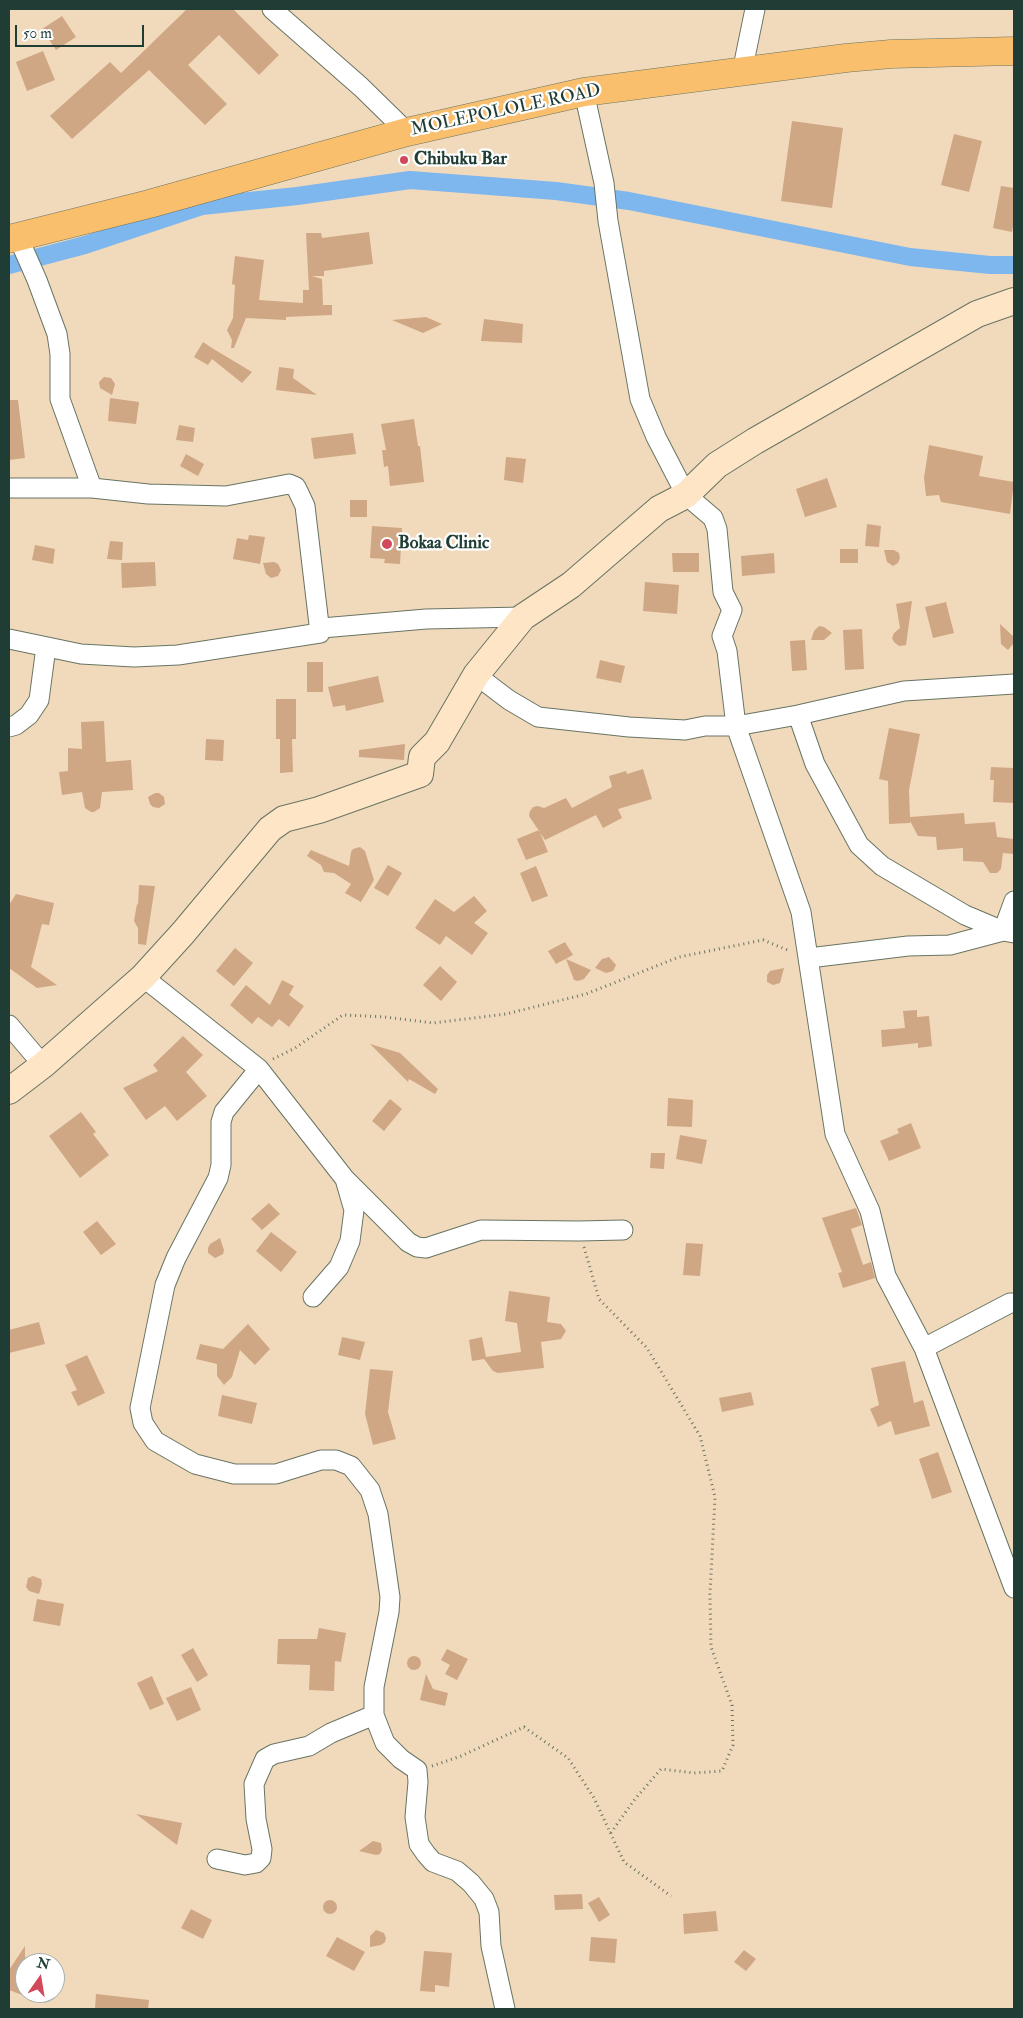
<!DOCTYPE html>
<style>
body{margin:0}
#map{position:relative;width:1023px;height:2018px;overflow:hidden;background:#f1dabb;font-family:"IM FELL Double Pica",serif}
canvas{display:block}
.frame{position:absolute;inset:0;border:10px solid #1f3d34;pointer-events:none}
.north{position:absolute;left:15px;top:1953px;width:50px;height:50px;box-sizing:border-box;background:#fff;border:1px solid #a5b1ae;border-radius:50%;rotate:13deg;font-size:14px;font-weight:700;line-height:20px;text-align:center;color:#1f3d34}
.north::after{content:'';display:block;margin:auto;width:18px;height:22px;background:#d1495b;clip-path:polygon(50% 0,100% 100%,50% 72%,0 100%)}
.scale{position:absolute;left:15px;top:25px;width:129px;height:22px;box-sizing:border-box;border:2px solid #1f3d34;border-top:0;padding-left:6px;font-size:15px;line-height:18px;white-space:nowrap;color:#1f3d34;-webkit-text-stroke:4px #fff;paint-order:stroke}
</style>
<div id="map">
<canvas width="1023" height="2018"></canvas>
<div class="frame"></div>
<div class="north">N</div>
<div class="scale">50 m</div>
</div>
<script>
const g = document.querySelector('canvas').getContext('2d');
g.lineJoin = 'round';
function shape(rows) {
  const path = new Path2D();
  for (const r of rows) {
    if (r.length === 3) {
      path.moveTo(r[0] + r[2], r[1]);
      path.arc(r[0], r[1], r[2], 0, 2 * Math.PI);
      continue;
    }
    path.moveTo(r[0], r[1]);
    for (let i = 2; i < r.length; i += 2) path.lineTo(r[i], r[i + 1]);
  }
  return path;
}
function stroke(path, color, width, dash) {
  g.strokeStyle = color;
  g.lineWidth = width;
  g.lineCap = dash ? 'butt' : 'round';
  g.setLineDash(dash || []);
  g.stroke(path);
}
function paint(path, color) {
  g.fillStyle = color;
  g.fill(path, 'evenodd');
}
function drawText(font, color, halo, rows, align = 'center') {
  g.font = font + ' "IM FELL Double Pica",serif';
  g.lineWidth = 4.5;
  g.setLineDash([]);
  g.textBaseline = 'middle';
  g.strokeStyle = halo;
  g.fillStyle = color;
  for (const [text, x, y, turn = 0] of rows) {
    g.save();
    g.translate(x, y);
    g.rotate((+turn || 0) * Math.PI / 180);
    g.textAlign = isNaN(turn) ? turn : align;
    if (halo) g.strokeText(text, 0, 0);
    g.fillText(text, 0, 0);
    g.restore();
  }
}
stroke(shape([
 [9,265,85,245,202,206,297,196,410,180,556,191,629,201,910,257,990,265,1014,265]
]), '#7eb6ee', 18);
paint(shape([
 [187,9,233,9,279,55,259,75,219,35,188,65,227,104,205,125,149,70,72,139,50,116,110,62,121,73],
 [62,16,76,37,56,50,42,29],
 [43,51,55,80,27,91,16,62],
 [792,121,843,128,832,208,781,201],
 [954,134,982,141,969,192,941,185],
 [1001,186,1014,188,1014,221,1012,232,993,228],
 [369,232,373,264,324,271,324,276,312,276,322,279,323,305,332,305,332,315,286,317,286,320,246,318,234,348,231,348,232,340,227,330,233,318,235,285,232,284,235,256,264,260,259,300,303,303,303,290,309,290,306,233,321,233,322,238],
 [426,317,442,324,423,333,392,320],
 [484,319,523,324,522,343,481,341],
 [203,342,212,348,252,372,242,383,212,359,208,365,194,357],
 [279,367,294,369,293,378,317,395,276,390],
 [104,377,111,378,115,384,112,395,100,388,99,382],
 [110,398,139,402,136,424,108,421],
 [9,400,18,400,25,458,9,460],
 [414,419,418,446,420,446,424,482,390,486,388,466,384,467,382,450,386,450,381,424],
 [179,425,195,428,193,442,176,440],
 [353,433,356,454,314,459,311,438],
 [929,445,983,456,979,476,1014,482,1010,514,941,502,939,495,926,496,924,478],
 [186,454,204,464,198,476,180,466],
 [506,457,526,459,523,483,504,480],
 [827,478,837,507,805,517,796,489],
 [350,500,367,500,367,517,350,517],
 [867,524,881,526,879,547,865,546],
 [372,526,402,528,400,564,384,563,385,559,370,558],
 [249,535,265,537,260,564,233,559,237,538,248,540],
 [110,541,123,542,122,560,107,559],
 [35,545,55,549,53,564,32,560],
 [840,549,858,549,858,563,840,563],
 [884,550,894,550,899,553,900,558,898,563,893,566,887,562],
 [672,553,699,553,699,572,673,572],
 [774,553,775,573,742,576,741,556],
 [155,562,156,586,122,588,121,563],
 [274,562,278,564,281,570,278,576,271,578,266,574,263,563],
 [645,582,679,585,677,614,643,611],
 [912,601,906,645,899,646,894,642,892,638,894,633,900,628,896,604],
 [946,602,954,633,933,638,925,607],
 [1000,624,1014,637,1014,643,1008,650,1001,644],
 [819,626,824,627,832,633,824,640,811,640,814,631],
 [862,629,864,669,845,670,843,630],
 [805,640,807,670,792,671,790,641],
 [600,660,625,666,621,683,596,678],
 [307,662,323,662,323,692,307,692],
 [378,676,384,702,346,711,345,705,333,707,328,687],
 [276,699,296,699,296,739,292,739,293,772,280,773,280,739,276,739],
 [104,721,106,762,131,760,133,790,102,792,100,808,94,812,91,812,85,808,82,792,62,795,59,772,68,771,68,748,82,749,81,722],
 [889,728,920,734,909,790,910,817,964,813,965,824,995,822,997,837,1014,839,1014,854,1003,853,1001,869,997,873,990,873,983,862,963,861,963,848,937,850,936,837,918,836,910,821,910,823,889,824,888,781,879,779],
 [206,739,224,740,223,761,205,760],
 [405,744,404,760,359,757,359,750],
 [991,767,1014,768,1014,803,993,802,994,780,990,780],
 [643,769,652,799,618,809,622,818,603,828,596,815,545,840,529,816,530,811,533,807,538,806,544,808,566,798,572,808,612,787,609,776,626,771,627,774],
 [155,793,159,793,164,797,165,804,159,808,153,807,150,804,148,797],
 [539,830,548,852,526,860,517,839],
 [360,847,365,851,374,880,361,902,345,893,351,884,334,873,324,872,321,865,307,856,311,850,349,866,351,852,353,849],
 [388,865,402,873,388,896,374,888],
 [536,866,548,896,532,902,520,873],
 [139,885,155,886,146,945,138,944,138,928,134,921,137,904,138,905],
 [16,894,54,903,49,925,42,924,31,967,57,985,37,988,9,968,9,905],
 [474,896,487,911,474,923,488,933,472,955,446,936,440,945,415,928,435,899,454,912],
 [565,942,573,955,556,964,548,951],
 [235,948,253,963,234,986,216,971],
 [609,957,616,965,613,971,606,973,595,968,602,959],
 [566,959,591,970,584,979,578,981,574,980],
 [440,966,457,982,441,1001,423,985],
 [784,968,780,983,773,985,767,982,767,975,770,971],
 [282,980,294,986,289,995,304,1006,289,1027,279,1019,272,1027,258,1017,252,1024,230,1005,246,985,270,1005],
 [917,1010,917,1017,929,1016,932,1046,918,1048,918,1043,882,1047,881,1030,905,1028,903,1011],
 [183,1036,203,1055,186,1072,207,1096,177,1121,165,1106,146,1120,123,1088,158,1071,153,1065],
 [370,1044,400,1053,438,1089,435,1094,409,1079,408,1082],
 [668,1098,693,1100,692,1127,667,1126],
 [390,1099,402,1109,384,1131,372,1121],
 [81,1112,96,1132,93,1134,109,1155,80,1178,49,1136],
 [911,1123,921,1148,889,1161,880,1141,899,1133,897,1129],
 [680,1135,707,1140,702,1164,676,1159],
 [651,1153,665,1153,664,1169,650,1168],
 [269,1203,280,1214,262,1230,251,1219],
 [856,1208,862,1225,851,1229,863,1265,871,1262,875,1278,843,1288,838,1273,842,1272,822,1218],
 [97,1221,116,1244,101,1255,83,1232],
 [271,1232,297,1252,281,1272,256,1251],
 [220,1238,224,1250,223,1254,215,1258,208,1253,208,1248,210,1244],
 [686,1243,703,1244,700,1276,683,1275],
 [509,1291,550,1297,547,1322,561,1324,566,1331,561,1339,541,1342,544,1368,498,1373,493,1371,484,1359,472,1361,469,1340,482,1337,486,1357,521,1352,517,1323,505,1321],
 [39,1322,45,1344,9,1353,9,1330],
 [248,1324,270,1349,255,1365,240,1350,232,1377,224,1385,217,1376,217,1364,196,1359,200,1344,223,1349],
 [342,1337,365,1342,360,1360,338,1355],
 [87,1355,105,1393,78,1406,71,1392,77,1390,65,1365],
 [905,1361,914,1403,923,1400,930,1426,895,1435,891,1421,878,1427,870,1409,879,1405,871,1368],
 [370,1369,393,1371,388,1412,396,1439,373,1445,365,1414],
 [751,1392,754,1405,722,1412,719,1398],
 [222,1395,257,1403,252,1424,218,1416],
 [938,1452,952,1492,932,1499,919,1459],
 [33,1576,41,1579,42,1584,39,1594,29,1591,26,1587,28,1578],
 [37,1599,64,1604,60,1626,33,1621],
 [319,1628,346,1633,341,1662,335,1661,334,1691,309,1690,310,1665,277,1664,278,1639,317,1639],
 [193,1648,208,1675,197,1682,181,1655],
 [447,1649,468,1659,457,1680,445,1674,450,1665,441,1660],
 [414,1663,7],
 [426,1674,433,1689,448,1693,445,1706,420,1700],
 [152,1676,164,1704,150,1710,137,1683],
 [191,1687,201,1710,177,1721,166,1698],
 [136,1814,182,1823,177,1845],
 [373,1841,381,1843,382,1850,380,1854,376,1855,359,1851],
 [582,1894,583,1909,555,1910,554,1895],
 [599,1897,610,1915,599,1922,588,1903],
 [330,1907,7],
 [191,1909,212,1920,203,1939,181,1928],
 [716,1911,718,1931,684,1934,683,1914],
 [376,1930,384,1933,386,1938,385,1942,381,1945,370,1947,370,1936],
 [337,1937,365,1952,354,1971,326,1956],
 [591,1937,617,1939,615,1963,589,1961],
 [25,1946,25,1996,9,1990,9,1970],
 [744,1950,756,1959,746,1971,734,1962],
 [424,1951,452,1953,449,1987,435,1985,435,1992,420,1991],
 [96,1994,149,2000,148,2009,95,2009]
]), '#cfa785');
const street = shape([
 [272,9,361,87,407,132],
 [742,72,755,9],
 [584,92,604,183,608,221,640,399,656,437,686,495,713,518,717,529,723,592,732,610,722,636,727,651,736,726,801,912,835,1134,870,1211,886,1276,924,1348,1014,1588],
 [18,237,37,280,57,334,60,354,60,399,92,488],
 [9,488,92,488,148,494,226,496,289,484,296,487,305,506,320,633],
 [9,639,81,654,134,657,178,655,320,633,322,628,426,619,523,617],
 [476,675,509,700,538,717,629,727,685,730,705,726,736,726,798,715,904,691,1014,684],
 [798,715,815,764,859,845,882,866,965,915,1003,931,1014,933],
 [9,727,16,725,29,715,39,700,46,647],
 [809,958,908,946,950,945,1003,931,1014,901],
 [143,977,259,1069,345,1179,408,1242,417,1247,426,1248,435,1245,481,1230,579,1231,623,1230],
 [9,1025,43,1065],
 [259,1069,224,1112,221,1122,221,1165,218,1178,176,1258,165,1285,140,1408,143,1423,155,1441,195,1464,234,1474,276,1474,321,1460,336,1460,351,1466,370,1490,378,1514,390,1597,389,1612,374,1687,374,1715,385,1743,401,1759,417,1770,418,1782,415,1817,419,1844,426,1854,433,1862,457,1871,471,1883,484,1899,489,1912,491,1946,505,2009],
 [313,1297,339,1267,350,1241,354,1210,345,1179],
 [924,1348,1010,1303,1014,1303],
 [217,1859,245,1865,256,1863,261,1858,262,1849,256,1819,254,1784,265,1759,274,1754,309,1746,331,1733,374,1715]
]);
const secondary = shape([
 [9,1091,43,1065,143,977,183,933,270,829,284,819,319,810,420,774,422,757,437,742,476,675,523,617,571,585,659,509,686,495,717,465,755,441,977,314,1014,301]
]);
const primary = shape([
 [9,239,149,204,407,132,584,92,846,58,891,54,1014,51]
]);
stroke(street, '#687463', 21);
stroke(secondary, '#687463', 28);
stroke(primary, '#687463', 29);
stroke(shape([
 [273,1059,295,1048,343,1015,385,1017,433,1023,506,1014,586,994,679,957,763,940,790,951],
 [584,1247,599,1299,647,1348,700,1436,715,1497,710,1594,711,1647,732,1705,733,1745,722,1771,694,1773,661,1769,635,1799,610,1834],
 [432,1766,461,1756,524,1727,568,1758,594,1798,624,1862,671,1896]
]), '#687463', 3, [1, 4]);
stroke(street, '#fff', 19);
stroke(secondary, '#fde5c5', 26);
stroke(primary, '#f9bf6d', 28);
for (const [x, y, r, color] of [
 [404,160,5,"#d1495b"],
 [387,544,6,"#d1495b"]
]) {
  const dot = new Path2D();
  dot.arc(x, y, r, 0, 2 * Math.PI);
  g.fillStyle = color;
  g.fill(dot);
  stroke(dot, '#fff', 2);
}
drawText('18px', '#1f3d34', '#fff', [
 ["MOLEPOLOLE ROAD",506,111,-12]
]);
drawText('bold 18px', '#1f3d34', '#fff', [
 ["Chibuku Bar",414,160],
 ["Bokaa Clinic",398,544]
], 'left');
</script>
